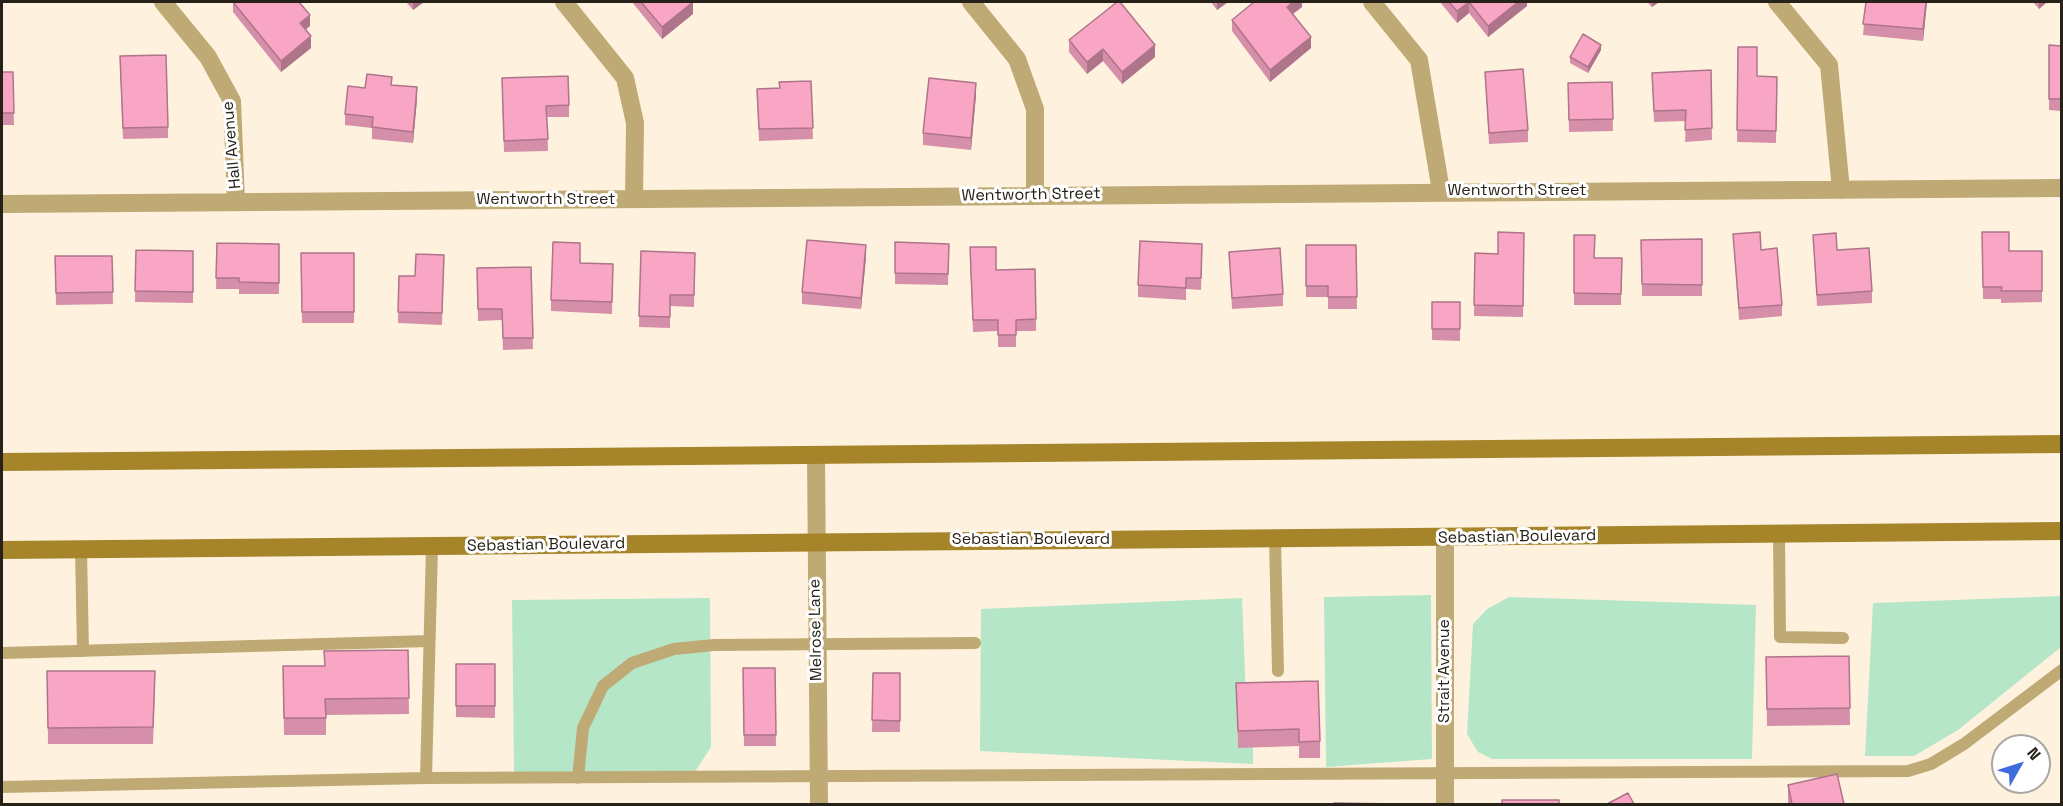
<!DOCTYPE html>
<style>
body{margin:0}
#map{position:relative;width:2063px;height:806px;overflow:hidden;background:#fef2de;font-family:"Space Grotesk",sans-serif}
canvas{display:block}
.frame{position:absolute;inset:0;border:3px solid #272219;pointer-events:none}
.north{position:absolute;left:1991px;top:734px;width:60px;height:60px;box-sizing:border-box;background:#fff;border:2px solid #a9a7a3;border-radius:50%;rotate:51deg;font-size:16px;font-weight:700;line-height:24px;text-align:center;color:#272219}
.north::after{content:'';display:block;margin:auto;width:21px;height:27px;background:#3f6cdd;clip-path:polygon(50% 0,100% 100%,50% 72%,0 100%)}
</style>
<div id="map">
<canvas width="2063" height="806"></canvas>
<div class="frame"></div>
<div class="north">N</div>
</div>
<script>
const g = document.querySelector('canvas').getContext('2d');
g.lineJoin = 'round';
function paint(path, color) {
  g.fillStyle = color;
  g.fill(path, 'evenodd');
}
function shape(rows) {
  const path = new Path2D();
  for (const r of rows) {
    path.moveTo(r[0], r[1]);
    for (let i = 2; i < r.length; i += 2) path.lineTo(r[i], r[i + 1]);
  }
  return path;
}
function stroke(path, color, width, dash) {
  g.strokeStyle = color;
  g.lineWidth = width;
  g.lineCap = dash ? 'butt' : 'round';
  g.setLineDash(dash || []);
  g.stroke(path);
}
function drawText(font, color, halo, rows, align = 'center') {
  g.font = font + ' "Space Grotesk",sans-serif';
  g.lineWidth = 6;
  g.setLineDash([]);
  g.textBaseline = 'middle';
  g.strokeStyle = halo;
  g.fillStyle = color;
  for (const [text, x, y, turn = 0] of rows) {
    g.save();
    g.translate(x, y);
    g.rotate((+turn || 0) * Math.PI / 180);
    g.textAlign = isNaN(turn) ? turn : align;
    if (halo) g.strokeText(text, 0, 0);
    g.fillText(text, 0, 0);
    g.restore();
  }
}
paint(shape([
 [1431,595,1432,759,1326,767,1324,597],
 [2061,596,2061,647,1958,730,1914,756,1865,756,1873,603],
 [1509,597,1756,605,1752,759,1492,759,1478,752,1467,734,1473,624,1487,609],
 [710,598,711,747,694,773,514,773,512,600],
 [1242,598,1246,699,1236,700,1238,747,1253,747,1253,764,980,751,981,609]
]), '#b5e6c7');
stroke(shape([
 [1779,534,1780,637,1843,638],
 [1275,539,1278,671],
 [81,549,83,651],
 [4,653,429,641],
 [426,778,432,547],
 [578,778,583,728,603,686,632,663,674,649,714,645,975,643],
 [2,787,426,778,1908,771,1931,764,1964,744,2062,670]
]), '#bfaa75', 12);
stroke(shape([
 [163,2,208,57,232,101,236,202],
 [564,2,625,78,635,123,634,199],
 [971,2,1017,59,1035,109,1035,195],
 [1372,2,1419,60,1441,191],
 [1777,2,1829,65,1841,190],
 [2,204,2062,188],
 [816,456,819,804],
 [1445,538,1445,804]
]), '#bfaa75', 18);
stroke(shape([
 [2,462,2062,444],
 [2,550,2062,531]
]), '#a5842a', 18);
paint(shape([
 [233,2,310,26,306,29,311,48,281,72,233,12],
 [406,2,424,2,413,10],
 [632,2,692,2,693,14,662,39],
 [1211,2,1228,2,1217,10],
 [1302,2,1302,7,1293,14,1311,48,1270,82,1232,31,1232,20],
 [1440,2,1527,2,1527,6,1488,37,1469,13,1457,23],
 [1647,2,1659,2,1652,7],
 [1866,2,1927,2,1923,41,1863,35],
 [2033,2,2047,2,2039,9],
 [1069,40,1155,57,1122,84,1103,61,1087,74,1069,52],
 [2049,45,2061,46,2061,111,2049,110],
 [1738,47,1757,76,1777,77,1776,143,1737,142],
 [1601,50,1588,73,1570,63,1570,57],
 [120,67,168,127,168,138,123,139],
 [1711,70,1712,140,1685,142,1686,121,1654,122,1652,73],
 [2,72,13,72,14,125,2,125],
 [1485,72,1528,130,1528,142,1489,144],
 [811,81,813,139,759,141,757,89,779,88],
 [1612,82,1613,131,1569,132,1568,83],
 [392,85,417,99,413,143,372,139,372,128,345,125,345,114,365,88],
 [502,90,569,105,569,117,547,117,548,151,504,152],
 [976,95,971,150,923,145,923,133],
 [1982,232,2009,251,2042,251,2042,302,2001,303,2001,299,1983,299],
 [1524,233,1523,317,1474,316,1475,253,1498,254],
 [1733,234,1761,250,1782,305,1782,316,1739,320],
 [1574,235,1595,258,1622,258,1621,305,1574,305],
 [1813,235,1837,250,1872,291,1872,303,1817,306],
 [1702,239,1702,296,1642,296,1641,240],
 [895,242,949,244,948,285,895,284],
 [217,243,279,244,279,294,239,294,239,289,216,289],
 [1306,245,1356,245,1357,309,1328,309,1328,297,1306,297],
 [136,250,193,251,193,303,135,302],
 [641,251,695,253,694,307,670,306,670,328,639,327],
 [1229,252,1283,294,1283,306,1232,309],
 [301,253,354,253,354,323,302,323],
 [444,255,442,325,398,323,399,276,415,276],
 [55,256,112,256,113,304,56,305],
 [1202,256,1201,290,1186,289,1186,300,1138,297,1138,285],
 [866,257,861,309,802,304,802,292],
 [970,259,996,270,1036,319,1036,331,1016,331,1016,347,998,347,998,331,973,332],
 [580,263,613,264,612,314,551,311,551,300],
 [531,267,533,349,503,350,502,320,478,321,477,268],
 [1432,302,1460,302,1460,341,1432,340],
 [408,650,409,714,326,715,326,735,284,735,283,666,324,666],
 [1849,656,1850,725,1767,726,1766,657],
 [456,664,495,664,495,718,456,717],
 [743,668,775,668,776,746,744,746],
 [47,671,155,688,153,744,48,744],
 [873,673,900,673,900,732,872,732],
 [1236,683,1320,741,1320,758,1299,758,1299,746,1238,748],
 [1788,785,1844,804,1788,804]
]), '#d68fa9');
paint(shape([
 [413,2,424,2,413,10],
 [693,2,693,14,662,39,662,27],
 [1217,2,1228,2,1217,10],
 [1293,2,1302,2,1302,7,1287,18,1287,7],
 [1469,2,1469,13,1457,23,1457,11],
 [1518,2,1527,2,1527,6,1488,37,1488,26],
 [1652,2,1659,2,1652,7],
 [1926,2,1927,2,1923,41,1923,29],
 [2039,2,2047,2,2039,9],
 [310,15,310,26,300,34,300,23],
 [311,36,311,48,281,72,281,61],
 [1311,37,1311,48,1270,82,1270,70],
 [1155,45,1155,57,1122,84,1122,72],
 [1601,45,1601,50,1588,73,1588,67],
 [1103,49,1103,61,1087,74,1087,62],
 [976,83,976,95,971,150,971,138],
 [417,87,417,99,413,143,413,132],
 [866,245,866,257,861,309,861,298]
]), '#ae748a');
const building = shape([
 [233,2,299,2,310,15,300,23,311,36,281,61,233,2],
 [641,2,693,2,662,27,641,2],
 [1117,2,1120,2,1155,45,1122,72,1103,49,1087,62,1069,40,1117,2],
 [1254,2,1293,2,1287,7,1311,37,1270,70,1232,20,1254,2],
 [1449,2,1518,2,1488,26,1469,2,1457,11,1449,2],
 [1866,2,1926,2,1923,29,1863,24,1866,2],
 [1583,34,1601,45,1588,67,1570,57,1583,34],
 [2049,45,2061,46,2061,99,2049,99,2049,45],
 [1738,47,1757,47,1757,76,1777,77,1776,131,1737,130,1738,47],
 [166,55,168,127,123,128,120,56,166,55],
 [1523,69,1528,130,1489,133,1485,72,1523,69],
 [1711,70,1712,128,1685,130,1686,110,1654,111,1652,73,1711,70],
 [2,72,13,72,14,113,2,113,2,72],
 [367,74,392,77,391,85,417,87,413,132,372,127,373,117,345,114,348,86,365,88,367,74],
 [568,76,569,105,546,106,548,139,504,141,502,78,568,76],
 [929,78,976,83,971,138,923,133,929,78],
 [811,81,813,128,759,129,757,89,780,88,779,82,811,81],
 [1612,82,1613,119,1569,120,1568,83,1612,82],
 [1498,232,1524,233,1523,306,1474,305,1475,253,1498,254,1498,232],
 [1760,232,1761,250,1777,248,1782,305,1739,308,1733,234,1760,232],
 [1982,232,2009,232,2009,251,2042,251,2042,291,2001,291,2002,287,1983,287,1982,232],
 [1836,233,1837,250,1869,248,1872,291,1817,295,1813,235,1836,233],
 [1574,235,1595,235,1594,258,1622,258,1621,294,1574,293,1574,235],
 [1702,239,1702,285,1642,284,1641,240,1702,239],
 [807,240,866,245,861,298,802,292,807,240],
 [1140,241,1202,244,1201,278,1186,278,1186,288,1138,285,1140,241],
 [553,242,580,243,580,263,613,264,612,302,551,300,553,242],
 [895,242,949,244,948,274,895,273,895,242],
 [217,243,279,244,279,283,239,282,239,278,216,278,217,243],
 [1306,245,1356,245,1357,297,1328,297,1328,286,1306,286,1306,245],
 [970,247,996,247,996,270,1035,269,1036,319,1016,320,1016,335,998,335,998,320,973,320,970,247],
 [1280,248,1283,294,1232,298,1229,252,1280,248],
 [136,250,193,251,193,292,135,291,136,250],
 [641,251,695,253,694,295,670,295,670,317,639,316,641,251],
 [301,253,354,253,354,312,302,312,301,253],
 [416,254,444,255,442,313,398,312,399,276,415,276,416,254],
 [55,256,112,256,113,292,56,293,55,256],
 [531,267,533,338,503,338,502,309,478,309,477,268,531,267],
 [1432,302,1460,302,1460,329,1432,329,1432,302],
 [408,650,409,698,325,699,326,718,284,718,283,666,325,666,324,651,408,650],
 [1849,656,1850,708,1767,709,1766,657,1849,656],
 [456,664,495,664,495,706,456,706,456,664],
 [743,668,775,668,776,735,744,735,743,668],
 [47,671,155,671,153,727,48,728,47,671],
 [873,673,900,673,900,721,872,720,873,673],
 [1318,681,1320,741,1299,742,1299,729,1238,731,1236,683,1318,681],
 [1837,774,1844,804,1792,804,1788,785,1837,774],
 [1628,793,1634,804,1607,804,1628,793],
 [1502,800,1559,800,1559,804,1502,804,1502,800],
 [1334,803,1397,804,1334,804,1334,803]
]);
paint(building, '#f9a6c5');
stroke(building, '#ae748a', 1.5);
drawText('16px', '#272219', '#fff', [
 ["Hall Avenue",232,145,-95],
 ["Wentworth Street",1517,191],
 ["Wentworth Street",1031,195,-1],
 ["Wentworth Street",546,200],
 ["Sebastian Boulevard",1517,537,-1],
 ["Sebastian Boulevard",1031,540],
 ["Sebastian Boulevard",546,545,-1],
 ["Melrose Lane",816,630,-91],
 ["Strait Avenue",1445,671,-90]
]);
</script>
